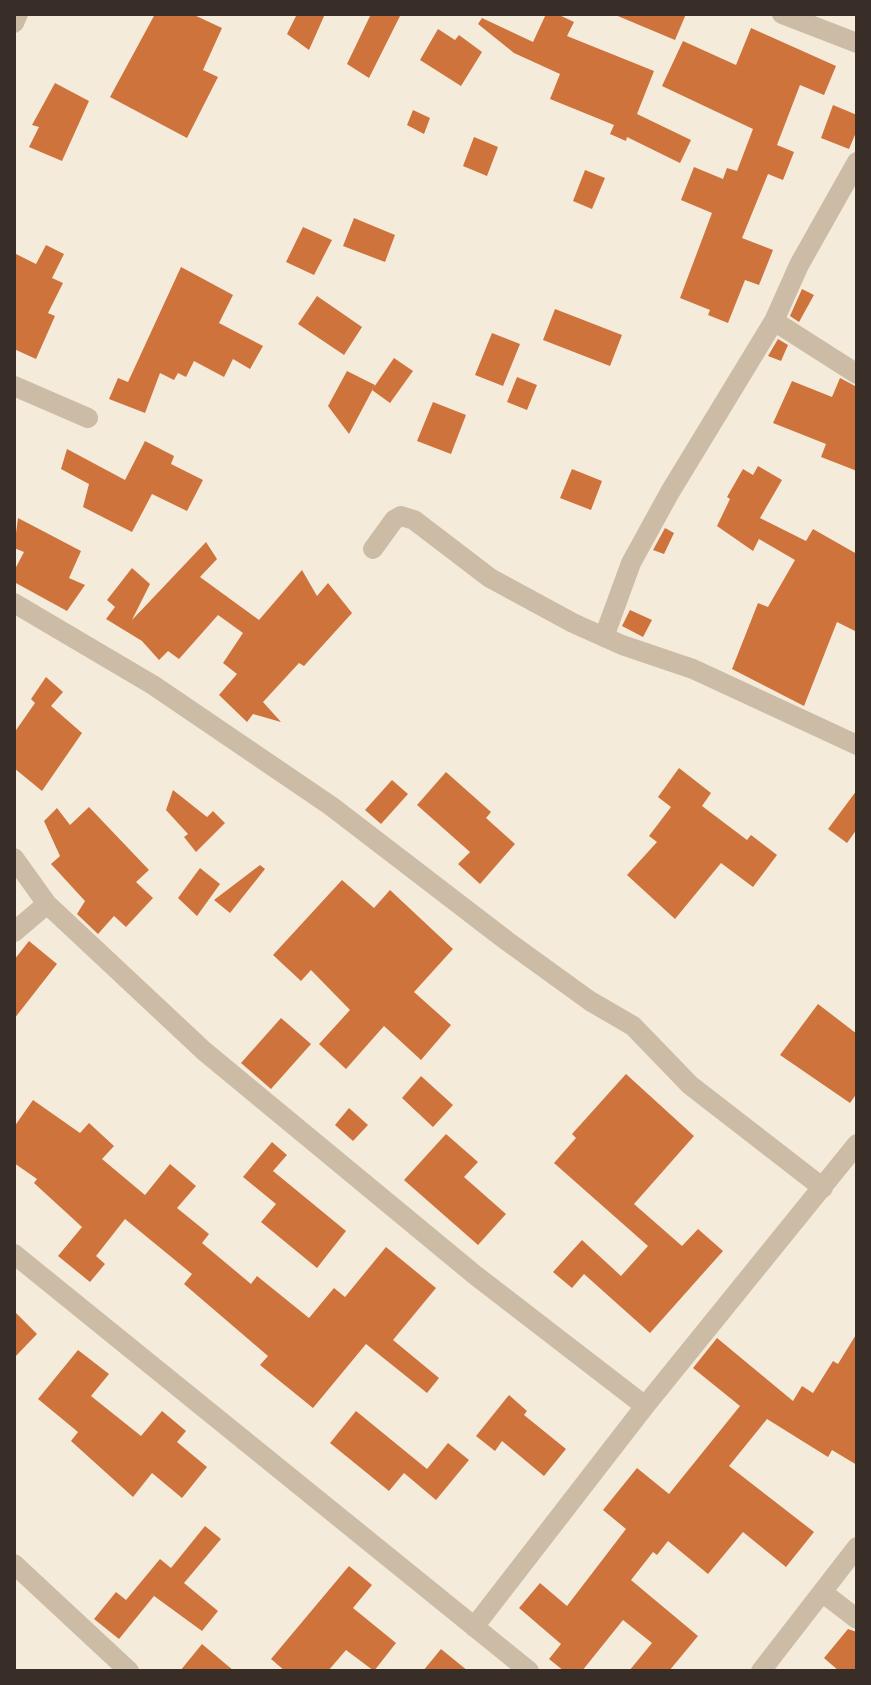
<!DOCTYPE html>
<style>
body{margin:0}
#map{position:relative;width:871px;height:1685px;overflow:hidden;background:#f4ebda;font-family:Roboto,sans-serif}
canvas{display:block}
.frame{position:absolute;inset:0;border:16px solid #382e27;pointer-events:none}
</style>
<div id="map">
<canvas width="871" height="1685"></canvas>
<div class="frame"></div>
</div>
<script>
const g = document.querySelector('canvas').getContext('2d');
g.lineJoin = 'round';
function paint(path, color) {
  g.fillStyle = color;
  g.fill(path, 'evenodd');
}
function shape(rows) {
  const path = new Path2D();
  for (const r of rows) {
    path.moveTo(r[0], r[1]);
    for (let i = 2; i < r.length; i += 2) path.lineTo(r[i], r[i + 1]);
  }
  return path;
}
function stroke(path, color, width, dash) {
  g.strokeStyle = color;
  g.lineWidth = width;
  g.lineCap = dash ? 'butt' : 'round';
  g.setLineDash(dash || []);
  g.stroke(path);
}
paint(shape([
 [155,14,192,14,222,28,203,70,218,77,187,138,110,97],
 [297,14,325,14,309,50,287,34],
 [371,14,401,14,369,78,347,64],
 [546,14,557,14,574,22,567,36,654,71,637,114,691,140,680,163,627,137,626,141,610,134,614,125,550,99,560,74,514,53,478,24,482,18,533,42],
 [613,14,686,14,675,40],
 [751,28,836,66,824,95,800,85,777,145,794,152,783,180,768,174,742,238,773,250,759,285,745,280,728,323,708,315,710,310,680,298,712,213,681,200,694,167,723,179,727,168,737,171,753,129,662,86,683,41,736,65],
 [438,29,455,40,459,35,482,52,461,86,420,60],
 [55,83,89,101,62,161,29,147,39,127,32,125],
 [833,105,857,115,857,130,849,149,821,138],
 [413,110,430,118,424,134,407,125],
 [474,137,498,147,487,176,463,166],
 [585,170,605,178,592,209,573,201],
 [354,218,395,235,385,262,343,246],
 [303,227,332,240,314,275,286,262],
 [46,245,64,254,52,278,63,283,48,313,55,316,36,359,14,349,14,253,36,264],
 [181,267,233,295,219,323,263,346,250,369,233,359,224,377,194,361,186,377,178,373,174,380,160,373,145,413,109,399,118,378,128,382],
 [802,289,814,295,799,322,790,316],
 [317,296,362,327,344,355,298,324],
 [555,309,622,335,610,366,543,340],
 [492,333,520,344,503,386,475,375],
 [778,339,788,345,781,361,768,356],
 [394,358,413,371,390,403,372,390],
 [347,371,375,385,349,434,328,406],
 [517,377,537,385,527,410,507,402],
 [840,378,857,387,857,471,821,457,826,444,773,423,792,381,832,397],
 [433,402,466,415,451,454,417,441],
 [145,441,174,456,171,464,203,480,187,511,152,494,132,532,83,507,89,484,61,469,67,449,125,480],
 [758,466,782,480,760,518,806,541,813,529,857,554,857,632,837,622,804,706,732,669,758,603,768,607,795,560,759,539,753,551,717,526,730,499,727,497,743,469,753,475],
 [572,469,602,481,591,510,560,498],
 [18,518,81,551,69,578,85,585,67,611,14,582,14,571,24,552,14,548],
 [665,528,674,533,664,554,653,550],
 [206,542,217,559,200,577,259,620,302,570,317,596,328,583,352,613,304,666,299,663,263,702,281,722,253,714,247,722,219,695,237,674,223,663,243,633,218,615,179,659,168,651,159,660,142,641,106,619,115,607,107,600,132,568,150,584,132,620],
 [630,610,652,620,643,637,622,626],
 [46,677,63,692,51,706,82,733,42,791,14,768,14,733,35,703,31,699],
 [679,768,711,793,702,806,747,840,751,835,777,855,753,887,721,863,675,919,627,875,657,842,649,836,671,807,658,797],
 [446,772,491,812,486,818,515,844,480,884,458,864,470,852,417,805],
 [392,780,408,794,381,824,365,810],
 [173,790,207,817,213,811,225,823,196,852,184,837,188,834,166,810],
 [857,790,857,829,847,843,828,829],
 [89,807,149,870,136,882,153,898,126,927,114,916,98,934,77,914,85,901,51,864,60,856,44,821,57,808,70,825],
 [260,865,265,869,230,913,214,900],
 [200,868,220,884,197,916,178,898],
 [342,880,374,908,390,890,453,949,414,992,451,1025,421,1060,384,1026,346,1069,319,1044,350,1010,311,970,301,981,273,955],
 [29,941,57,964,14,1019,14,960],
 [818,1004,857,1034,857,1093,850,1103,780,1055],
 [281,1018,311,1044,271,1089,241,1063],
 [626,1074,694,1136,634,1204,682,1246,698,1229,723,1251,650,1333,584,1274,572,1288,553,1272,582,1240,621,1276,648,1246,554,1163,576,1138,572,1134],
 [421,1076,453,1105,433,1127,402,1098],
 [33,1100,80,1133,89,1123,114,1146,102,1159,145,1195,170,1164,196,1186,177,1208,209,1234,202,1243,251,1284,257,1276,309,1318,334,1288,345,1297,386,1247,436,1288,393,1340,439,1378,427,1393,366,1344,313,1408,260,1365,268,1356,184,1284,192,1274,125,1219,96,1256,105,1264,90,1282,58,1256,82,1227,34,1183,37,1179,14,1163,14,1127],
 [349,1108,368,1125,353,1141,335,1125],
 [446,1134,478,1162,464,1177,506,1214,478,1245,404,1180],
 [272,1142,287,1155,273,1171,346,1231,317,1268,261,1222,276,1204,243,1177],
 [14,1311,37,1334,14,1358],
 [857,1333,857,1465,832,1450,828,1457,767,1419,729,1466,814,1532,786,1567,743,1532,708,1574,668,1541,657,1555,653,1552,631,1580,698,1636,669,1671,629,1671,652,1643,623,1620,582,1671,564,1671,549,1659,561,1644,519,1608,540,1583,567,1606,626,1529,603,1510,637,1468,669,1494,740,1406,693,1368,717,1338,793,1401,802,1386,813,1393,833,1361,838,1364],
 [78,1350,109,1374,91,1396,141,1436,162,1411,186,1431,177,1442,207,1467,182,1498,152,1473,133,1497,71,1441,78,1432,38,1399],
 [509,1395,527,1411,524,1415,566,1449,544,1476,502,1441,495,1451,476,1436],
 [356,1411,427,1469,448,1443,469,1460,436,1500,404,1473,389,1491,330,1443],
 [205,1526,221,1539,184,1583,218,1611,202,1631,154,1596,119,1639,94,1619,116,1592,126,1600,160,1559,171,1568],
 [349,1566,372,1585,353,1608,396,1643,374,1671,346,1650,328,1671,285,1671,271,1659],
 [848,1629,857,1632,857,1671,839,1671,824,1658],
 [202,1644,234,1671,180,1671],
 [441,1649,468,1671,423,1671]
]), '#cf733d');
stroke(shape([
 [782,14,857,43],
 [14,23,18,14],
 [774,321,857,374],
 [14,386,88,418],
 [373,549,394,520,401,516,414,520,490,578,573,623,622,645,693,669,857,745],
 [14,603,153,685,331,806,507,941,590,1001,633,1026,690,1085,823,1188],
 [604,637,631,563,670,492,774,321,799,265,857,162],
 [14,858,47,904,204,1051,475,1275,645,1406],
 [14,932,47,904],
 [14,1254,529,1671],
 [14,1564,129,1671],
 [822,1592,857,1619],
 [474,1627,645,1406,857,1144],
 [761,1671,857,1547]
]), '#cdbca5', 20);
</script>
